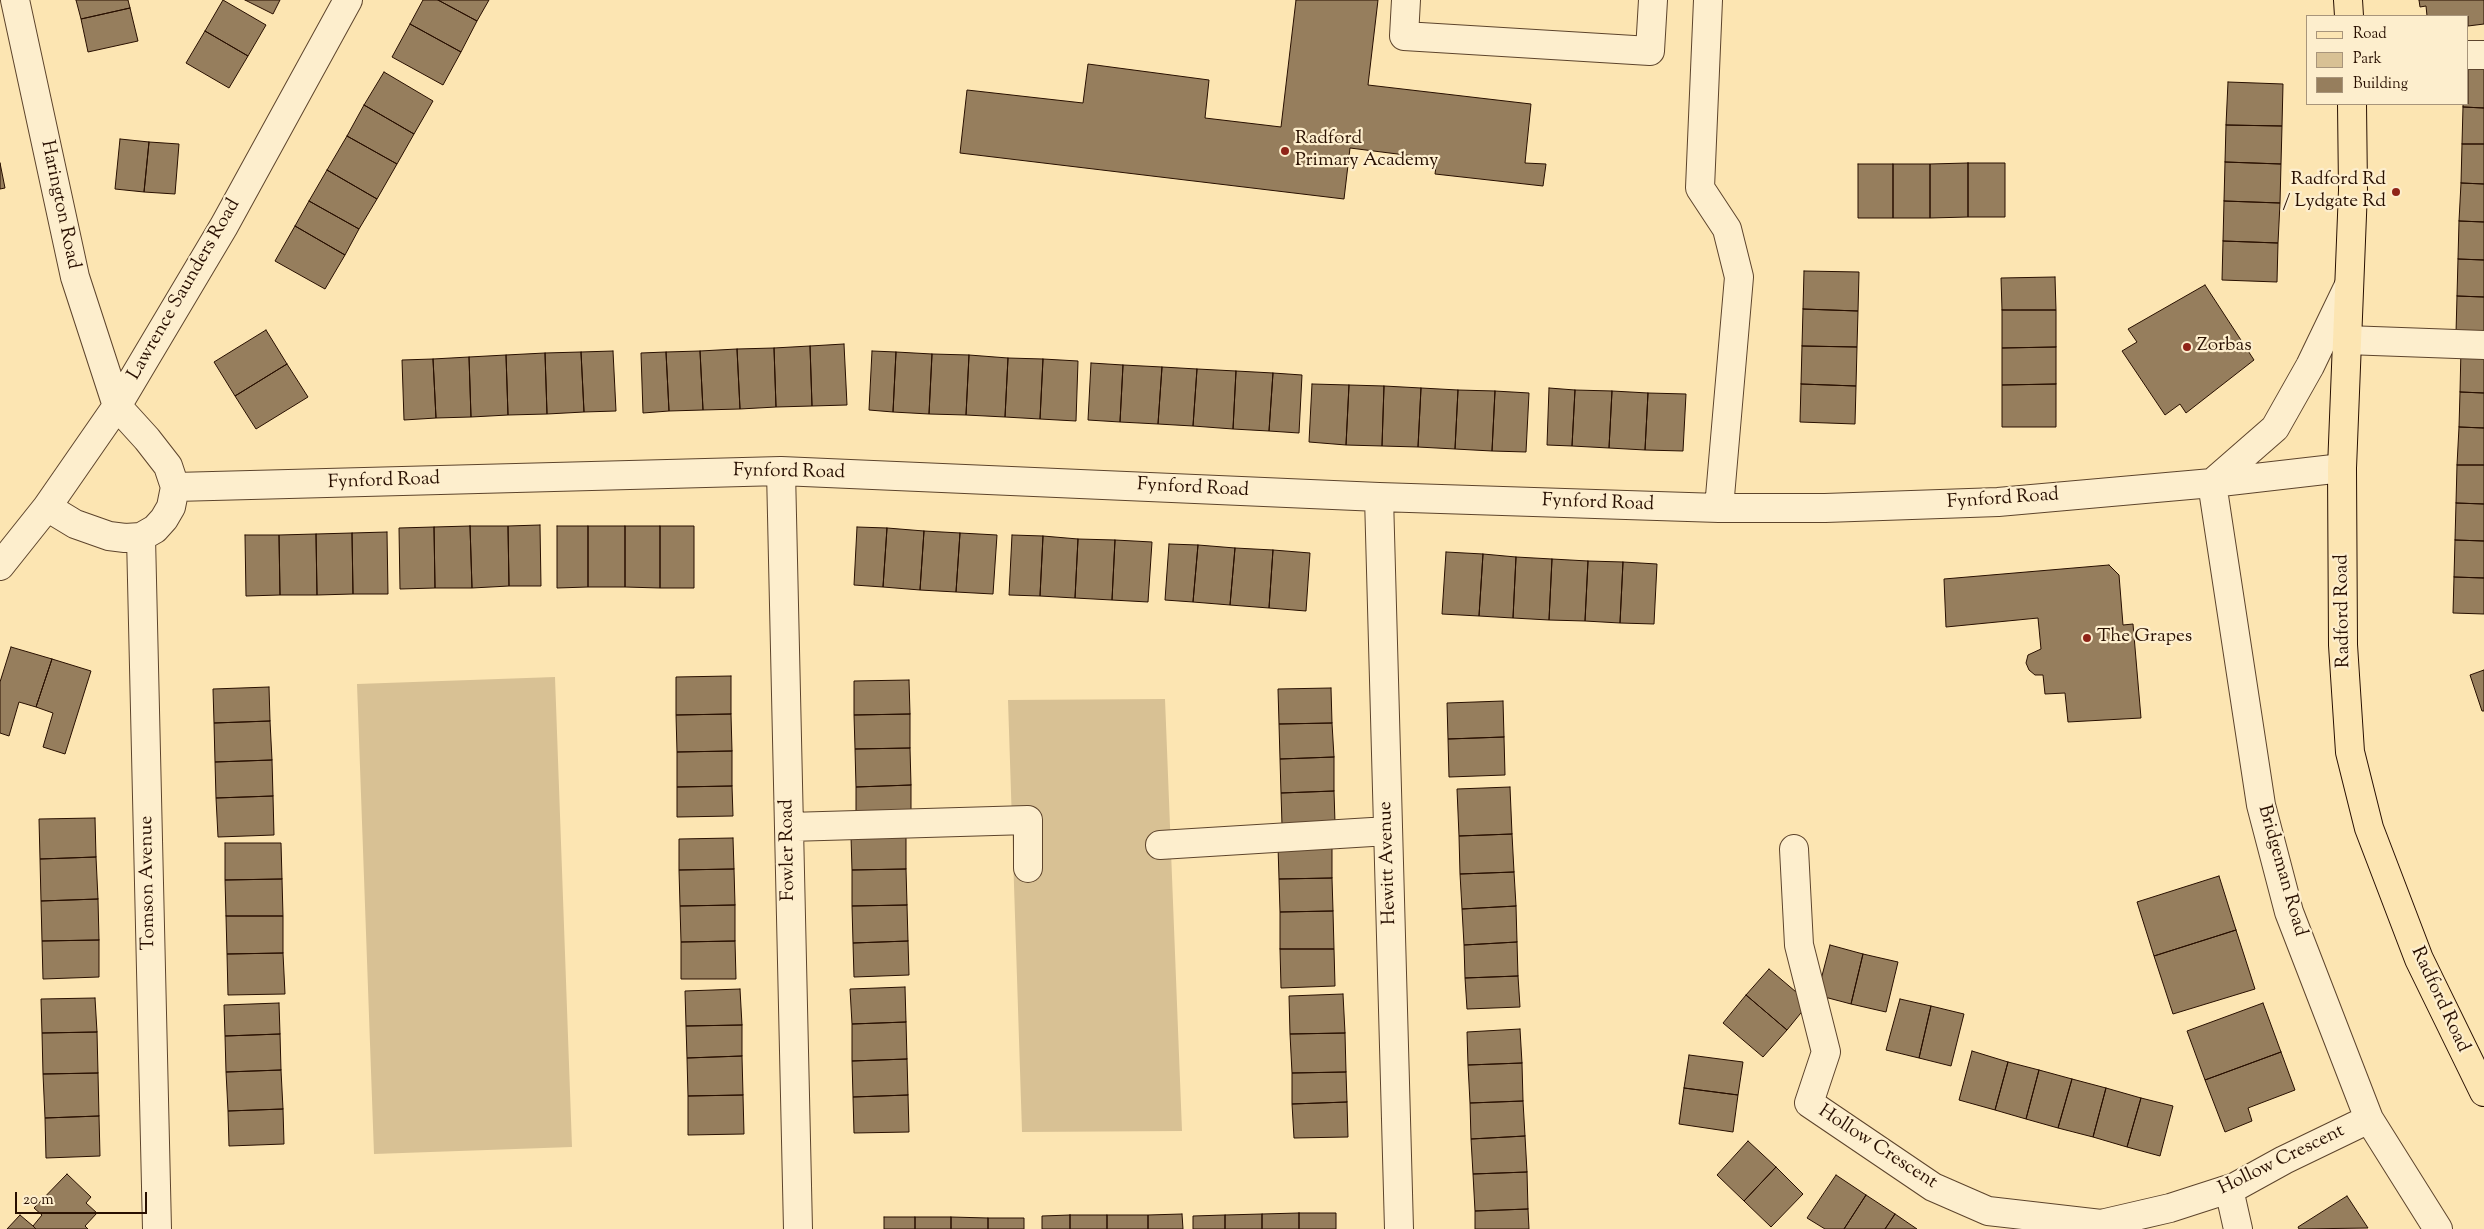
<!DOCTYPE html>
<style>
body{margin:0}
#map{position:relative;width:2484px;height:1229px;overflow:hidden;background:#fce5b2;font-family:"Sorts Mill Goudy",serif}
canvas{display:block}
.legend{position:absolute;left:2306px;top:15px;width:162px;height:90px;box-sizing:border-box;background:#fdeecd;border:1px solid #a8957b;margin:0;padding:6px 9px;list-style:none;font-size:15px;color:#280f00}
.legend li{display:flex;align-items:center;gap:10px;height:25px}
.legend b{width:25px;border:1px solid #a8957b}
.scale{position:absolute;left:15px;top:1192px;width:132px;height:22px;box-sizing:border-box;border:2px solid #280f00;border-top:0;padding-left:6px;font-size:15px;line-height:18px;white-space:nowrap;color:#280f00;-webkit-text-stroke:4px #fdeecd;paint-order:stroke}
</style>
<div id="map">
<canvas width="2484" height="1229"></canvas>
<ul class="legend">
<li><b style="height:6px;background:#fce5b2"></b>Road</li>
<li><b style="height:14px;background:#d8c194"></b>Park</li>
<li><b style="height:14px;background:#967e5d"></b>Building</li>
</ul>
<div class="scale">20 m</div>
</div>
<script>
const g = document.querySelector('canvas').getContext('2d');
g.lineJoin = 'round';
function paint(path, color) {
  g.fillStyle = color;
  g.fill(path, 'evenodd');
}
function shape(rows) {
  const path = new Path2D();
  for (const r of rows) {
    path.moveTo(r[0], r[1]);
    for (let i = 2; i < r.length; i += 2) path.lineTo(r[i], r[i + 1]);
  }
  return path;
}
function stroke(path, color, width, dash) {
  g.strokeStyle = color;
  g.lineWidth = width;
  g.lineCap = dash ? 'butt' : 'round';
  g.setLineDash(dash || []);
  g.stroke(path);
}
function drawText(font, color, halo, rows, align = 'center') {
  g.font = font + ' "Sorts Mill Goudy",serif';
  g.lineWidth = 4.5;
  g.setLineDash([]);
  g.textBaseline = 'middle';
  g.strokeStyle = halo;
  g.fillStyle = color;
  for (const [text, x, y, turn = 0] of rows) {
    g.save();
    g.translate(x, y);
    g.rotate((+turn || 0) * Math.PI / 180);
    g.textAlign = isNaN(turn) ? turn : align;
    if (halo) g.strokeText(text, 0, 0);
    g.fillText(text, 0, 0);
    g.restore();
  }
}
paint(shape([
 [555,677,572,1147,374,1154,357,684],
 [1165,699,1182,1131,1022,1132,1008,700]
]), '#d8c194');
const building = shape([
 [76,0,128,0,130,8,81,19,76,0],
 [223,0,266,25,248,56,205,31,223,0],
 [245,0,280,0,273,14,245,0],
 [423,0,438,0,477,21,461,52,410,24,423,0],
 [438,0,489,0,477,21,438,0],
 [1296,0,1378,0,1368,85,1531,104,1525,163,1546,164,1543,186,1435,174,1437,159,1350,148,1344,199,960,153,967,90,1083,103,1088,64,1209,80,1205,118,1281,127,1296,0],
 [2419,0,2484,0,2484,24,2468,26,2468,16,2427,16,2426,6,2420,7,2419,0],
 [130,8,138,41,88,52,81,19,130,8],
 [410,24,461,52,443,85,392,57,410,24],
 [205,31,248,56,229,88,186,63,205,31],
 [2468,68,2484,68,2484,108,2463,107,2463,104,2468,104,2468,68],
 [384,72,433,101,414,134,364,105,384,72],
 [2228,82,2283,84,2282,126,2226,125,2228,82],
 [364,105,414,134,397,164,347,136,364,105],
 [2463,107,2484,108,2484,144,2462,144,2463,107],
 [2226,125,2282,126,2281,164,2225,162,2226,125],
 [347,136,397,164,377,199,327,170,347,136],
 [120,139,149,142,144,192,115,189,120,139],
 [149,142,179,144,175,194,144,192,149,142],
 [2462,144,2484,144,2484,184,2461,183,2462,144],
 [2225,162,2281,164,2280,203,2224,201,2225,162],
 [0,163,5,188,0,189,0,163],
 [1968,163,2005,163,2005,217,1968,217,1968,163],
 [1968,163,1968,217,1930,218,1930,164,1968,163],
 [1858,164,1893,164,1893,218,1858,218,1858,164],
 [1893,164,1930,164,1930,218,1893,218,1893,164],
 [327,170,377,199,359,229,309,201,327,170],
 [2461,183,2484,184,2484,222,2459,221,2461,183],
 [309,201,359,229,345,255,295,226,309,201],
 [2224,201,2280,203,2278,243,2223,241,2224,201],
 [2459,221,2484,222,2484,260,2458,259,2459,221],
 [295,226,345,255,325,289,275,261,295,226],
 [2223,241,2278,243,2277,282,2222,280,2223,241],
 [2458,259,2484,260,2484,297,2457,296,2458,259],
 [1804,271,1859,272,1858,311,1803,309,1804,271],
 [2055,277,2056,310,2002,310,2001,278,2055,277],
 [2205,285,2254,360,2186,413,2180,404,2165,415,2122,351,2137,342,2128,329,2205,285],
 [2457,296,2484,297,2484,334,2456,333,2457,296],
 [1803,309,1858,311,1857,347,1802,346,1803,309],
 [2002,310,2056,310,2056,347,2002,348,2002,310],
 [266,330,287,364,235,396,214,362,266,330],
 [844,344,847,405,812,406,810,346,844,344],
 [810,346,812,406,776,407,774,348,810,346],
 [1802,346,1857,347,1856,386,1801,384,1802,346],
 [2056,347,2056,384,2002,385,2002,348,2056,347],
 [774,348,776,407,740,409,737,349,774,348],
 [2461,348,2484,349,2484,393,2460,392,2461,348],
 [737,349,740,409,703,410,700,351,737,349],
 [613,351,616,411,584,412,581,352,613,351],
 [700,351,703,410,669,411,666,352,700,351],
 [872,351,896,352,893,412,869,410,872,351],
 [581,352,584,412,547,414,545,353,581,352],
 [666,352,669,411,643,413,641,353,666,352],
 [896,352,932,354,929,414,893,412,896,352],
 [545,353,547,414,508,415,506,355,545,353],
 [932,354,969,355,966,415,929,414,932,354],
 [506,355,508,415,471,417,469,357,506,355],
 [969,355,1008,358,1005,417,966,415,969,355],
 [469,357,471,417,436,418,433,359,469,357],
 [1008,358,1043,359,1040,419,1005,417,1008,358],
 [433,359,436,418,404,420,402,360,433,359],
 [1043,359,1078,361,1076,421,1040,419,1043,359],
 [1091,363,1123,365,1120,422,1088,420,1091,363],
 [287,364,308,397,256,429,235,396,287,364],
 [1123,365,1162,367,1158,424,1120,422,1123,365],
 [1162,367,1197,369,1193,426,1158,424,1162,367],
 [1197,369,1236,371,1233,429,1193,426,1197,369],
 [1236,371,1273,373,1269,431,1233,429,1236,371],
 [1273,373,1302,375,1299,433,1269,431,1273,373],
 [1312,384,1349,385,1346,445,1309,442,1312,384],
 [1801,384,1856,386,1855,424,1800,422,1801,384],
 [2056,384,2056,427,2002,427,2002,385,2056,384],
 [1349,385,1384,386,1382,446,1346,445,1349,385],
 [1384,386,1421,388,1418,447,1382,446,1384,386],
 [1421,388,1458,390,1455,449,1418,447,1421,388],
 [1549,388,1575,390,1572,446,1547,445,1549,388],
 [1458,390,1495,391,1492,451,1455,449,1458,390],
 [1575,390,1612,391,1609,448,1572,446,1575,390],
 [1495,391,1529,393,1526,452,1492,451,1495,391],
 [1612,391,1648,393,1645,450,1609,448,1612,391],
 [2460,392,2484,393,2484,428,2459,427,2460,392],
 [1648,393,1686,394,1683,451,1645,450,1648,393],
 [2459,427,2484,428,2484,465,2457,465,2459,427],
 [2457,465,2484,465,2484,504,2456,503,2457,465],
 [2456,503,2484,504,2484,541,2455,540,2456,503],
 [540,525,541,586,509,586,508,526,540,525],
 [470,526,508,526,509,586,472,588,470,526],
 [470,526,472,588,435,588,434,527,470,526],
 [557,526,588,526,588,587,557,588,557,526],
 [588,526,625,526,625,587,588,587,588,526],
 [625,526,660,526,660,588,625,587,625,526],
 [660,526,694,526,694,588,660,588,660,526],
 [434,527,435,588,400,589,399,528,434,527],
 [857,527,887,528,883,587,854,585,857,527],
 [887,528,924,531,920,590,883,587,887,528],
 [924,531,960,533,956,592,920,590,924,531],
 [387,532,388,594,353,594,352,533,387,532],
 [352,533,353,594,317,595,316,534,352,533],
 [960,533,997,535,993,594,956,592,960,533],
 [316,534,317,595,280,595,279,535,316,534],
 [245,535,279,535,280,595,246,596,245,535],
 [1012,535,1043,536,1040,596,1009,595,1012,535],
 [1043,536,1078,539,1075,598,1040,596,1043,536],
 [1078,539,1115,540,1112,600,1075,598,1078,539],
 [1115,540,1152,542,1148,602,1112,600,1115,540],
 [2455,540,2484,541,2484,578,2454,577,2455,540],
 [1169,544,1198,545,1193,602,1165,600,1169,544],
 [1198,545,1235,548,1230,605,1193,602,1198,545],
 [1235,548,1273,550,1269,608,1230,605,1235,548],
 [1273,550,1310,553,1306,611,1269,608,1273,550],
 [1446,552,1483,554,1479,616,1442,614,1446,552],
 [1483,554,1516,557,1513,618,1479,616,1483,554],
 [1516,557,1552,559,1549,620,1513,618,1516,557],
 [1552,559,1588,561,1585,621,1549,620,1552,559],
 [1588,561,1623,562,1620,623,1585,621,1588,561],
 [1623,562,1657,564,1654,624,1620,623,1623,562],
 [2109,565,2119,575,2123,625,2133,624,2141,718,2068,722,2065,693,2045,694,2043,675,2035,675,2029,670,2026,663,2028,655,2041,649,2038,618,1946,627,1944,579,2109,565],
 [2454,577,2484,578,2484,614,2453,613,2454,577],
 [11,647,52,659,36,707,19,702,9,736,0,733,0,682,11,647],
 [52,659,91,671,65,754,43,747,53,713,36,707,52,659],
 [2484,670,2484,711,2482,711,2470,675,2484,670],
 [731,676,731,714,676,715,676,677,731,676],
 [909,680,910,714,854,715,854,681,909,680],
 [269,687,270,721,214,723,213,689,269,687],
 [1331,688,1332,723,1279,724,1278,689,1331,688],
 [1503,701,1504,737,1448,739,1447,703,1503,701],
 [731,714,732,751,677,752,676,715,731,714],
 [910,714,910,748,855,749,854,715,910,714],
 [270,721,272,760,215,762,214,723,270,721],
 [1332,723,1334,757,1280,759,1279,724,1332,723],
 [1504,737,1505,775,1449,777,1448,739,1504,737],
 [910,748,911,785,856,787,855,749,910,748],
 [732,751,732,786,677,787,677,752,732,751],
 [1334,757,1334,791,1281,793,1280,759,1334,757],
 [272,760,273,796,216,798,215,762,272,760],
 [911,785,911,815,856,816,856,787,911,785],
 [732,786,733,816,677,817,677,787,732,786],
 [1510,787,1512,834,1459,836,1457,789,1510,787],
 [1334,791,1335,823,1282,825,1281,793,1334,791],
 [273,796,274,835,218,837,216,798,273,796],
 [95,818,96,857,40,859,39,819,95,818],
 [1512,834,1514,872,1460,874,1459,836,1512,834],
 [906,836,906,869,852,870,851,837,906,836],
 [733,838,734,869,679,870,679,839,733,838],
 [225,843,281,843,282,879,225,880,225,843],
 [1278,846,1332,846,1332,878,1279,879,1278,846],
 [96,857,98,899,41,901,40,859,96,857],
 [734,869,735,905,680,906,679,870,734,869],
 [906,869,907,905,852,906,852,870,906,869],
 [1514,872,1516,906,1462,909,1460,874,1514,872],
 [2219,876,2236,930,2154,956,2137,902,2219,876],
 [1332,878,1333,911,1280,912,1279,879,1332,878],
 [282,879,283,916,226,916,225,880,282,879],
 [98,899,99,940,42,941,41,901,98,899],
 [735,905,735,941,681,942,680,906,735,905],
 [907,905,908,941,853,943,852,906,907,905],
 [1516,906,1517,942,1464,945,1462,909,1516,906],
 [1333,911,1334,949,1280,949,1280,912,1333,911],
 [226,916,283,916,283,953,227,954,226,916],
 [2236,930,2255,989,2173,1014,2154,956,2236,930],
 [99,940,99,977,43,979,42,941,99,940],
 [735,941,736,979,681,979,681,942,735,941],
 [908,941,909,975,854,977,853,943,908,941],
 [1517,942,1518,976,1465,978,1464,945,1517,942],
 [1830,945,1863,954,1851,1004,1817,995,1830,945],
 [1280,949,1334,949,1335,986,1281,988,1280,949],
 [283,953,285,994,228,995,227,954,283,953],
 [1863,954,1898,962,1886,1012,1851,1004,1863,954],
 [1769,969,1809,1003,1787,1030,1746,995,1769,969],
 [1518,976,1520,1007,1467,1009,1465,978,1518,976],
 [905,987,906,1022,852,1024,850,989,905,987],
 [740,989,742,1025,686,1026,685,991,740,989],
 [1343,994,1345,1033,1290,1034,1289,996,1343,994],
 [1746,995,1787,1030,1763,1057,1723,1023,1746,995],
 [95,998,97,1032,42,1033,41,999,95,998],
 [1900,999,1931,1006,1919,1058,1886,1050,1900,999],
 [279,1003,280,1034,225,1036,224,1005,279,1003],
 [2263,1003,2281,1052,2205,1080,2187,1031,2263,1003],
 [1931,1006,1964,1014,1951,1066,1919,1058,1931,1006],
 [906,1022,907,1059,852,1061,852,1024,906,1022],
 [742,1025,742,1056,687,1058,686,1026,742,1025],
 [1520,1029,1522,1063,1468,1065,1467,1032,1520,1029],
 [97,1032,98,1073,43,1074,42,1033,97,1032],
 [1345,1033,1346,1072,1292,1073,1290,1034,1345,1033],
 [280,1034,281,1070,226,1072,225,1036,280,1034],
 [1972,1051,2008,1062,1995,1110,1959,1100,1972,1051],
 [2281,1052,2295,1090,2248,1108,2252,1121,2225,1132,2205,1080,2281,1052],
 [1689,1055,1743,1062,1738,1095,1684,1088,1689,1055],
 [742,1056,743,1095,688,1096,687,1058,742,1056],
 [907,1059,908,1095,853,1097,852,1061,907,1059],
 [2008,1062,2039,1070,2026,1119,1995,1110,2008,1062],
 [1522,1063,1523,1101,1470,1103,1468,1065,1522,1063],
 [281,1070,283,1109,228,1111,226,1072,281,1070],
 [2039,1070,2072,1079,2058,1128,2026,1119,2039,1070],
 [1346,1072,1347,1102,1292,1104,1292,1073,1346,1072],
 [98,1073,99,1116,45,1118,43,1074,98,1073],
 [2072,1079,2106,1088,2093,1137,2058,1128,2072,1079],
 [1684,1088,1738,1095,1733,1132,1679,1124,1684,1088],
 [2106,1088,2141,1098,2127,1147,2093,1137,2106,1088],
 [743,1095,744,1134,688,1135,688,1096,743,1095],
 [908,1095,909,1132,854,1133,853,1097,908,1095],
 [2141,1098,2173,1106,2160,1156,2127,1147,2141,1098],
 [1523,1101,1525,1136,1471,1139,1470,1103,1523,1101],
 [1347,1102,1348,1137,1294,1138,1292,1104,1347,1102],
 [283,1109,284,1144,229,1146,228,1111,283,1109],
 [99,1116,100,1156,46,1158,45,1118,99,1116],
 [1525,1136,1527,1172,1473,1174,1471,1139,1525,1136],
 [1748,1141,1776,1167,1744,1201,1717,1175,1748,1141],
 [1776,1167,1803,1194,1771,1227,1744,1201,1776,1167],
 [1527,1172,1528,1209,1475,1211,1473,1174,1527,1172],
 [67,1174,91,1197,86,1203,97,1213,85,1226,88,1229,36,1229,33,1226,42,1215,34,1208,67,1174],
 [1836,1175,1866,1195,1844,1229,1825,1229,1807,1218,1836,1175],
 [1866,1195,1895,1214,1885,1229,1844,1229,1866,1195],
 [2347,1196,2368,1228,2299,1229,2298,1227,2347,1196],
 [1528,1209,1529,1229,1475,1229,1475,1211,1528,1209],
 [1299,1213,1299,1229,1262,1229,1262,1214,1299,1213],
 [1299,1213,1336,1213,1336,1229,1299,1229,1299,1213],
 [1182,1214,1183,1229,1148,1229,1148,1215,1182,1214],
 [1262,1214,1262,1229,1225,1229,1225,1215,1262,1214],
 [1895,1214,1917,1229,1885,1229,1895,1214],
 [20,1215,33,1226,36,1229,7,1229,20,1215],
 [1070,1215,1070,1229,1042,1229,1042,1216,1070,1215],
 [1070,1215,1107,1215,1107,1229,1070,1229,1070,1215],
 [1107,1215,1148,1215,1148,1229,1107,1229,1107,1215],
 [1225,1215,1225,1229,1193,1229,1193,1216,1225,1215],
 [884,1217,915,1217,915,1229,884,1229,884,1217],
 [915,1217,951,1217,951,1229,915,1229,915,1217],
 [951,1217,988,1218,988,1229,951,1229,951,1217],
 [988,1218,1024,1218,1024,1229,988,1229,988,1218]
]);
paint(building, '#967e5d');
stroke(building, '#280f00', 1);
const minor = shape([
 [15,0,75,277,117,406,147,439,168,466,175,487,171,507,164,519,155,529,141,537,125,538,109,536,75,524,47,507],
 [1406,0,1404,36,1650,51,1653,0],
 [1708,0,1700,188,1727,229,1739,277,1719,508],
 [2468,55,2484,55],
 [2349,285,2310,366,2275,428,2212,483,2261,805,2289,912,2369,1119,2438,1229],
 [2346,340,2484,345],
 [781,471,798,1229],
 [175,487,781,471,1379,497,1719,508,1825,508,1998,502,2212,483,2342,468],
 [1379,497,1399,1229],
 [141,537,157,1229],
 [0,566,47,507,117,406,224,226,348,0],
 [789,827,1028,820,1028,868],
 [1160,845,1388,831],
 [1794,849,1799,945,1826,1052,1809,1103,1933,1187,1988,1211,2101,1224,2170,1208,2235,1187,2284,1160,2369,1119],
 [2229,1189,2238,1229]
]);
const major = shape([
 [2348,0,2349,16],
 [2352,104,2353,190,2342,468,2343,645,2350,752,2369,828,2419,959,2484,1092]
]);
stroke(minor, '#5d442c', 30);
stroke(major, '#280f00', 30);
stroke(minor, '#fdeecd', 28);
stroke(major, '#fce5b2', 28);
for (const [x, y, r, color] of [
 [1285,151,5,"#8f2418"],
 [2396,192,5,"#8f2418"],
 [2187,347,5,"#8f2418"],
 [2087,638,5,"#8f2418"]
]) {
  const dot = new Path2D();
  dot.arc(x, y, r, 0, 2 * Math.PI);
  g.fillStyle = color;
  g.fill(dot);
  stroke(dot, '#fdeecd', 2);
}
drawText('19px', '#280f00', '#fdeecd', [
 ["Radford",1295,140],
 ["Primary Academy",1295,162],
 ["Radford Rd",2386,181,"right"],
 ["/ Lydgate Rd",2386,203,"right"],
 ["Zorbas",2197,347],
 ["The Grapes",2097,638]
], 'left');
drawText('19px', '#280f00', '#fdeecd', [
 ["Harington Road",59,205,78],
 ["Lawrence Saunders Road",185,290,-60],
 ["Fynford Road",789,473,1],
 ["Fynford Road",384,482,-2],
 ["Fynford Road",1193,489,3],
 ["Fynford Road",2003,500,-4],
 ["Fynford Road",1598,504,2],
 ["Radford Road",2344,611,-91],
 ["Fowler Road",789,850,-91],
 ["Hewitt Avenue",1389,863,-92],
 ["Bridgeman Road",2281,871,74],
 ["Tomson Avenue",149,883,-91],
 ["Radford Road",2439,1000,65],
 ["Hollow Crescent",1877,1148,33],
 ["Hollow Crescent",2282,1161,-26]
]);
</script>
